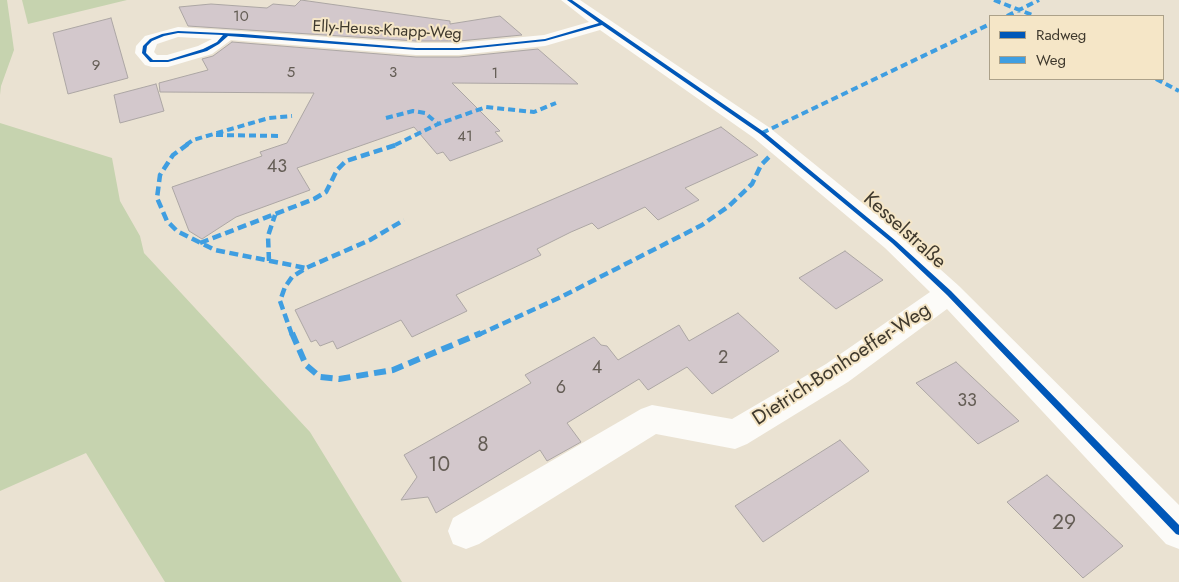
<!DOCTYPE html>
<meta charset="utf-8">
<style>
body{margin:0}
#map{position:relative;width:1179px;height:582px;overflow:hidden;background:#eae2d2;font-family:Jost,sans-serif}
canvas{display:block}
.legend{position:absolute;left:989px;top:15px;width:175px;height:65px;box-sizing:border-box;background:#f5e6c7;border:1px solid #aca189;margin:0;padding:6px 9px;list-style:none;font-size:15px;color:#3f392d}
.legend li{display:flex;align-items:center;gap:10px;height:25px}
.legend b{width:25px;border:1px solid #aca189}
</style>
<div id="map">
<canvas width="1179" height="582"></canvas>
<ul class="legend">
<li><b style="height:6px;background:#0057b8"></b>Radweg</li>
<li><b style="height:6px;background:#3f9ee1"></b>Weg</li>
</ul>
</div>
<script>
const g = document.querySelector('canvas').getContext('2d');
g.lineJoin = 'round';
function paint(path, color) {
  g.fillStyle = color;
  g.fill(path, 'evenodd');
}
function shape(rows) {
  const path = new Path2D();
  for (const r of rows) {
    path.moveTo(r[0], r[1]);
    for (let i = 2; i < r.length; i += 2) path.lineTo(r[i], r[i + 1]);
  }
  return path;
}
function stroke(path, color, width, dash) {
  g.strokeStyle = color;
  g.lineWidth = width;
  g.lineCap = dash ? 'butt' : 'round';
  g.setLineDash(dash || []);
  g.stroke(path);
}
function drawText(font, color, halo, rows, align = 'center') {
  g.font = font + ' Jost,sans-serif';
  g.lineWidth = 4;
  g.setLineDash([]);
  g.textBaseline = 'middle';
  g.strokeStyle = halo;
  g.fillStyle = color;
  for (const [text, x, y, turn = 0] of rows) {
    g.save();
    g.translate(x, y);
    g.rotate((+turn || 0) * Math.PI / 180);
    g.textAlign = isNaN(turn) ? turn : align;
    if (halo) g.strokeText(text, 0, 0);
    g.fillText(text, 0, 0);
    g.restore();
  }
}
paint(shape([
 [0,0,7,0,14,50,1,86,0,95],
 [22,0,127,0,28,24],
 [0,123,112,158,120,201,140,236,144,253,310,432,402,582,165,582,86,453,0,491]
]), '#c6d3af');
const building = shape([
 [301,0,450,21,450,24,500,16,522,35,459,41,416,41,188,26,179,7,211,4,267,8,273,4,295,6,301,0],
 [111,18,128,78,68,94,53,33,111,18],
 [232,42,416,57,459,57,538,49,578,84,452,83,500,131,495,132,503,141,450,161,443,152,437,154,414,127,297,168,310,190,236,217,202,239,189,231,172,187,262,156,260,152,287,143,314,93,160,92,159,83,208,70,202,59,213,56,232,42],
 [156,84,164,111,120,123,114,95,156,84],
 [721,127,758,155,685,188,699,200,658,220,645,207,598,229,592,223,571,232,537,249,541,255,456,295,467,311,412,337,401,320,337,349,333,341,320,346,316,340,311,342,295,310,721,127],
 [845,251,883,280,836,309,799,278,845,251],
 [738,313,779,351,712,394,687,367,648,390,639,379,567,423,581,442,547,461,540,450,436,513,428,497,401,500,417,477,404,455,531,383,525,375,594,337,601,345,607,346,618,360,679,325,689,341,738,313],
 [956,362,1019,421,978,444,916,383,956,362],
 [840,440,869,471,763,542,735,506,840,440],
 [1047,475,1123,546,1083,578,1007,502,1047,475]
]);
paint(building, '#d3c8cc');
stroke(building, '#aca6a4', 1);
paint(shape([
 [561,0,580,0,770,128,903,236,959,286,1179,505,1179,549,1166,544,947,309,848,382,747,444,735,449,656,434,479,544,466,549,453,544,448,531,453,518,641,409,652,405,732,419,826,364,930,292,885,248,754,138,600,30,545,46,459,55,416,55,231,40,212,54,168,67,152,67,145,65,135,53,136,46,145,36,178,27,416,43,459,43,544,35,589,22,561,0],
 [178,37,212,39,198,46,167,55,157,55,154,52,157,44,178,37]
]), '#fcfbf8');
stroke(shape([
 [994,0,1035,16],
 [1007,16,1039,0],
 [1156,79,1179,91],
 [386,118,413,111,425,113,438,124],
 [762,133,990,24],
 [216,135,281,136],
 [186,145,193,140,269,118,292,116],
 [395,145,438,124,486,107,534,112,556,103]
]), '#3f9ee1', 4, [7, 4]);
stroke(shape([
 [188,144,173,155,160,175,157,198,167,221,177,231,215,250,306,268],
 [200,243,314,199,326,192,337,170,346,161,399,144],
 [269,261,268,236,275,215],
 [292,335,280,301,285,287,292,277,306,268,370,240,404,220],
 [478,335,561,297,702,225,729,206,752,184,761,165,769,157]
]), '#3f9ee1', 4.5, [9, 4.5]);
stroke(shape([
 [292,333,306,365,320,377,339,379,393,370,481,333]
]), '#3f9ee1', 6, [12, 6]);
paint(shape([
 [567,0,572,0,764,132,896,241,951,291,1179,525,1179,535,1176,534,947,295,892,243,760,134,602,25,545,41,459,50,416,50,228,36,219,44,207,51,168,62,150,62,142,53,143,46,150,39,162,34,178,31,243,34,416,48,459,48,545,39,599,23,567,0],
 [178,33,223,35,217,42,203,49,168,60,153,60,146,53,147,46,152,41,164,36,178,33]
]), '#0057b8');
drawText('15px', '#645d55', null, [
 ["10",241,17],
 ["9",96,66],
 ["5",291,73],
 ["3",393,73],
 ["1",495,74],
 ["41",465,137]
]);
drawText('16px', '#3f392d', '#f5e6c7', [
 ["Elly-Heuss-Knapp-Weg",387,31,3]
]);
drawText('18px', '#645d55', null, [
 ["43",277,168],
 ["2",723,359],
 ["4",597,369],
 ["6",561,389],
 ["33",967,402]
]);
drawText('20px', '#3f392d', '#f5e6c7', [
 ["Kesselstraße",904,231,42],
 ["Dietrich-Bonhoeffer-Weg",842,365,-33]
]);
drawText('21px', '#645d55', null, [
 ["8",483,446],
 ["10",439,466],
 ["29",1064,524]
]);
</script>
